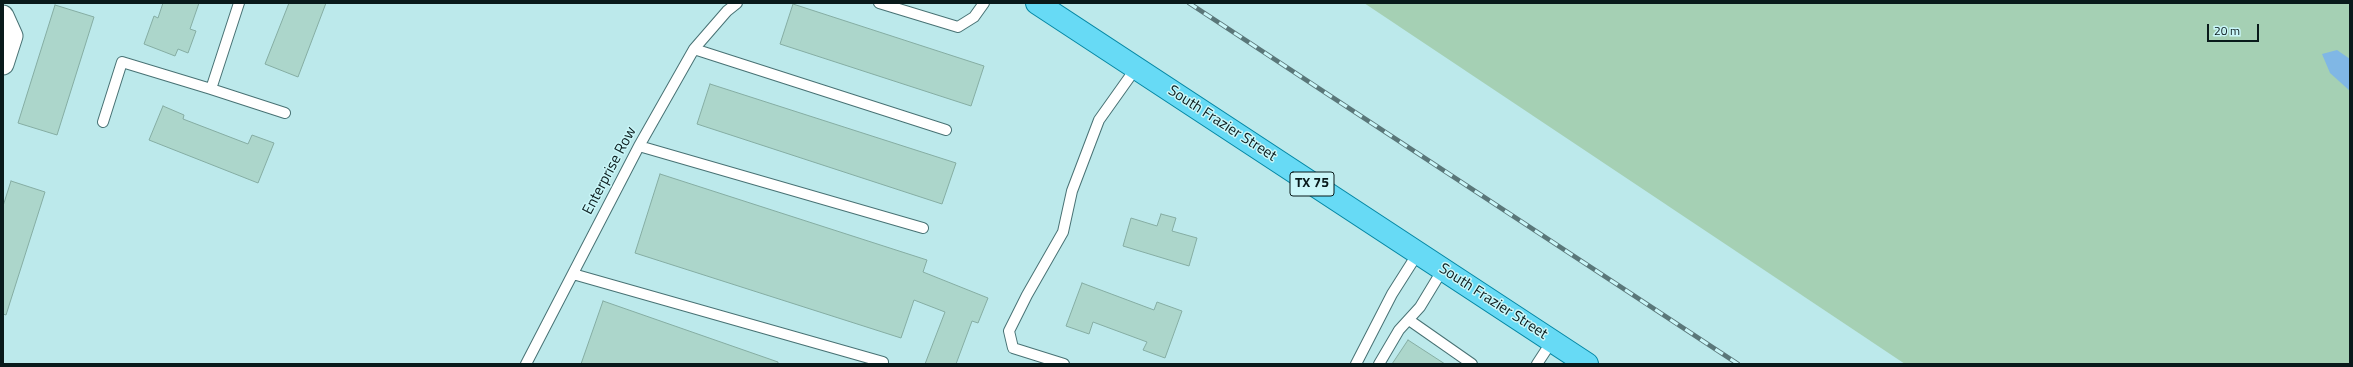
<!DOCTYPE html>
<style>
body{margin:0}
#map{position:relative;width:2353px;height:367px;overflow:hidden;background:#bce9eb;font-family:"Titillium Web",sans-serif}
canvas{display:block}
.frame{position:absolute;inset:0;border:4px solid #091a1b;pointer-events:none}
.scale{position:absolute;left:2207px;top:24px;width:52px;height:18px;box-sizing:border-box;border:2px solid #091a1b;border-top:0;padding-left:5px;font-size:12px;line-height:14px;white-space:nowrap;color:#091a1b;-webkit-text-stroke:3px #c9f6f8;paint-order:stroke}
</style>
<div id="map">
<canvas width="2353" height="367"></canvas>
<div class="frame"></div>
<div class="scale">20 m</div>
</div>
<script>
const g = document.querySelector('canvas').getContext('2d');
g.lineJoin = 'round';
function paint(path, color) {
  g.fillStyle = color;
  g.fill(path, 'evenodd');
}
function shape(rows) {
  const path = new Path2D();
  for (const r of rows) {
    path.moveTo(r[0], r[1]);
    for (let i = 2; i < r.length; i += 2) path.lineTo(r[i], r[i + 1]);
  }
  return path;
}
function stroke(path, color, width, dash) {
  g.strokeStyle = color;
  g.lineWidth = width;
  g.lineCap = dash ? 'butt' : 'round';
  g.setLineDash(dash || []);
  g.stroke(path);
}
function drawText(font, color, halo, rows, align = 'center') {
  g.font = font + ' "Titillium Web",sans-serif';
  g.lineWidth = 3;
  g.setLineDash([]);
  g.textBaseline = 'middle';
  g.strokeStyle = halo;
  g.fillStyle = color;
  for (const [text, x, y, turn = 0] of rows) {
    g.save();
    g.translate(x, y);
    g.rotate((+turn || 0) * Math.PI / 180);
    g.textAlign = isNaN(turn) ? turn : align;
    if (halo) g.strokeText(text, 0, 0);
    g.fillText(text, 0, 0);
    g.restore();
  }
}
paint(shape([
 [1364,3,2350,3,2350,364,1905,364]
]), '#a5d0b4');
paint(shape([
 [2337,50,2350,59,2350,91,2330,73,2322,54]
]), '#80b7e5');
const building = shape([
 [163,3,199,3,190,29,196,31,188,53,178,49,175,56,144,44,154,16,158,18,163,3],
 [289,3,326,3,298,77,265,64,289,3],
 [793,4,984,66,971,106,780,44,793,4],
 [55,5,94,17,57,135,18,123,55,5],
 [710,84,956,163,942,204,697,124,710,84],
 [163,106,184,115,183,119,248,144,252,135,274,143,258,183,149,140,163,106],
 [660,174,927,260,923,272,988,298,978,323,972,321,956,364,925,364,945,312,914,300,901,338,635,253,660,174],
 [11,181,45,192,6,315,3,314,3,206,11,181],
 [1161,214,1176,218,1172,231,1197,238,1189,266,1123,246,1131,218,1157,226,1161,214],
 [1082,283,1154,310,1157,302,1182,311,1165,358,1143,350,1147,342,1093,322,1089,334,1066,326,1082,283],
 [603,301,778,362,778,364,581,364,603,301],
 [1408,340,1445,364,1392,364,1408,340]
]);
paint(building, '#acd6cb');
stroke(building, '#85ada3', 1);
const service = shape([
 [879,3,958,27,974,17,984,3],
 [694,49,946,130],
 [211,89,285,113],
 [103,122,122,62,211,89,239,3],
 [639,146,923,228],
 [573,274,883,362],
 [1409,320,1472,364],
 [526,364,639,146,694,49,727,11,737,3],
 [1064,364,1013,348,1009,331,1027,295,1063,232,1072,191,1099,120,1136,68],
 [1356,364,1392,294,1418,253],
 [1379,364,1399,330,1420,307,1443,269],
 [1537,364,1552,341]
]);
const minor = shape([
 [3,16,12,36,3,64]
]);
const primary = shape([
 [1037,3,1587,364]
]);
stroke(service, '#487274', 12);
stroke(minor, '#487274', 23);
stroke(primary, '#0487a4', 24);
stroke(service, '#fff', 10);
stroke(minor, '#fff', 21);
stroke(primary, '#67daf5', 22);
const rail = shape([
 [1189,3,1738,364]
]);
stroke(rail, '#5a7779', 4.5);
stroke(rail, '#c9f6f8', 3, [9]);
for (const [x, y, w] of [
 [1312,184,44]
]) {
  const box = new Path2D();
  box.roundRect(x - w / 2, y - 12, w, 24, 3);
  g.fillStyle = '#c9f6f8';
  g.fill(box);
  stroke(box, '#091a1b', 1);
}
drawText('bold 14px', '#091a1b', null, [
 ["TX 75",1312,184]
]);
drawText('15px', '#091a1b', '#c9f6f8', [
 ["South Frazier Street",1222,124,33],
 ["Enterprise Row",610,171,-62],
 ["South Frazier Street",1493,302,33]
]);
</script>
